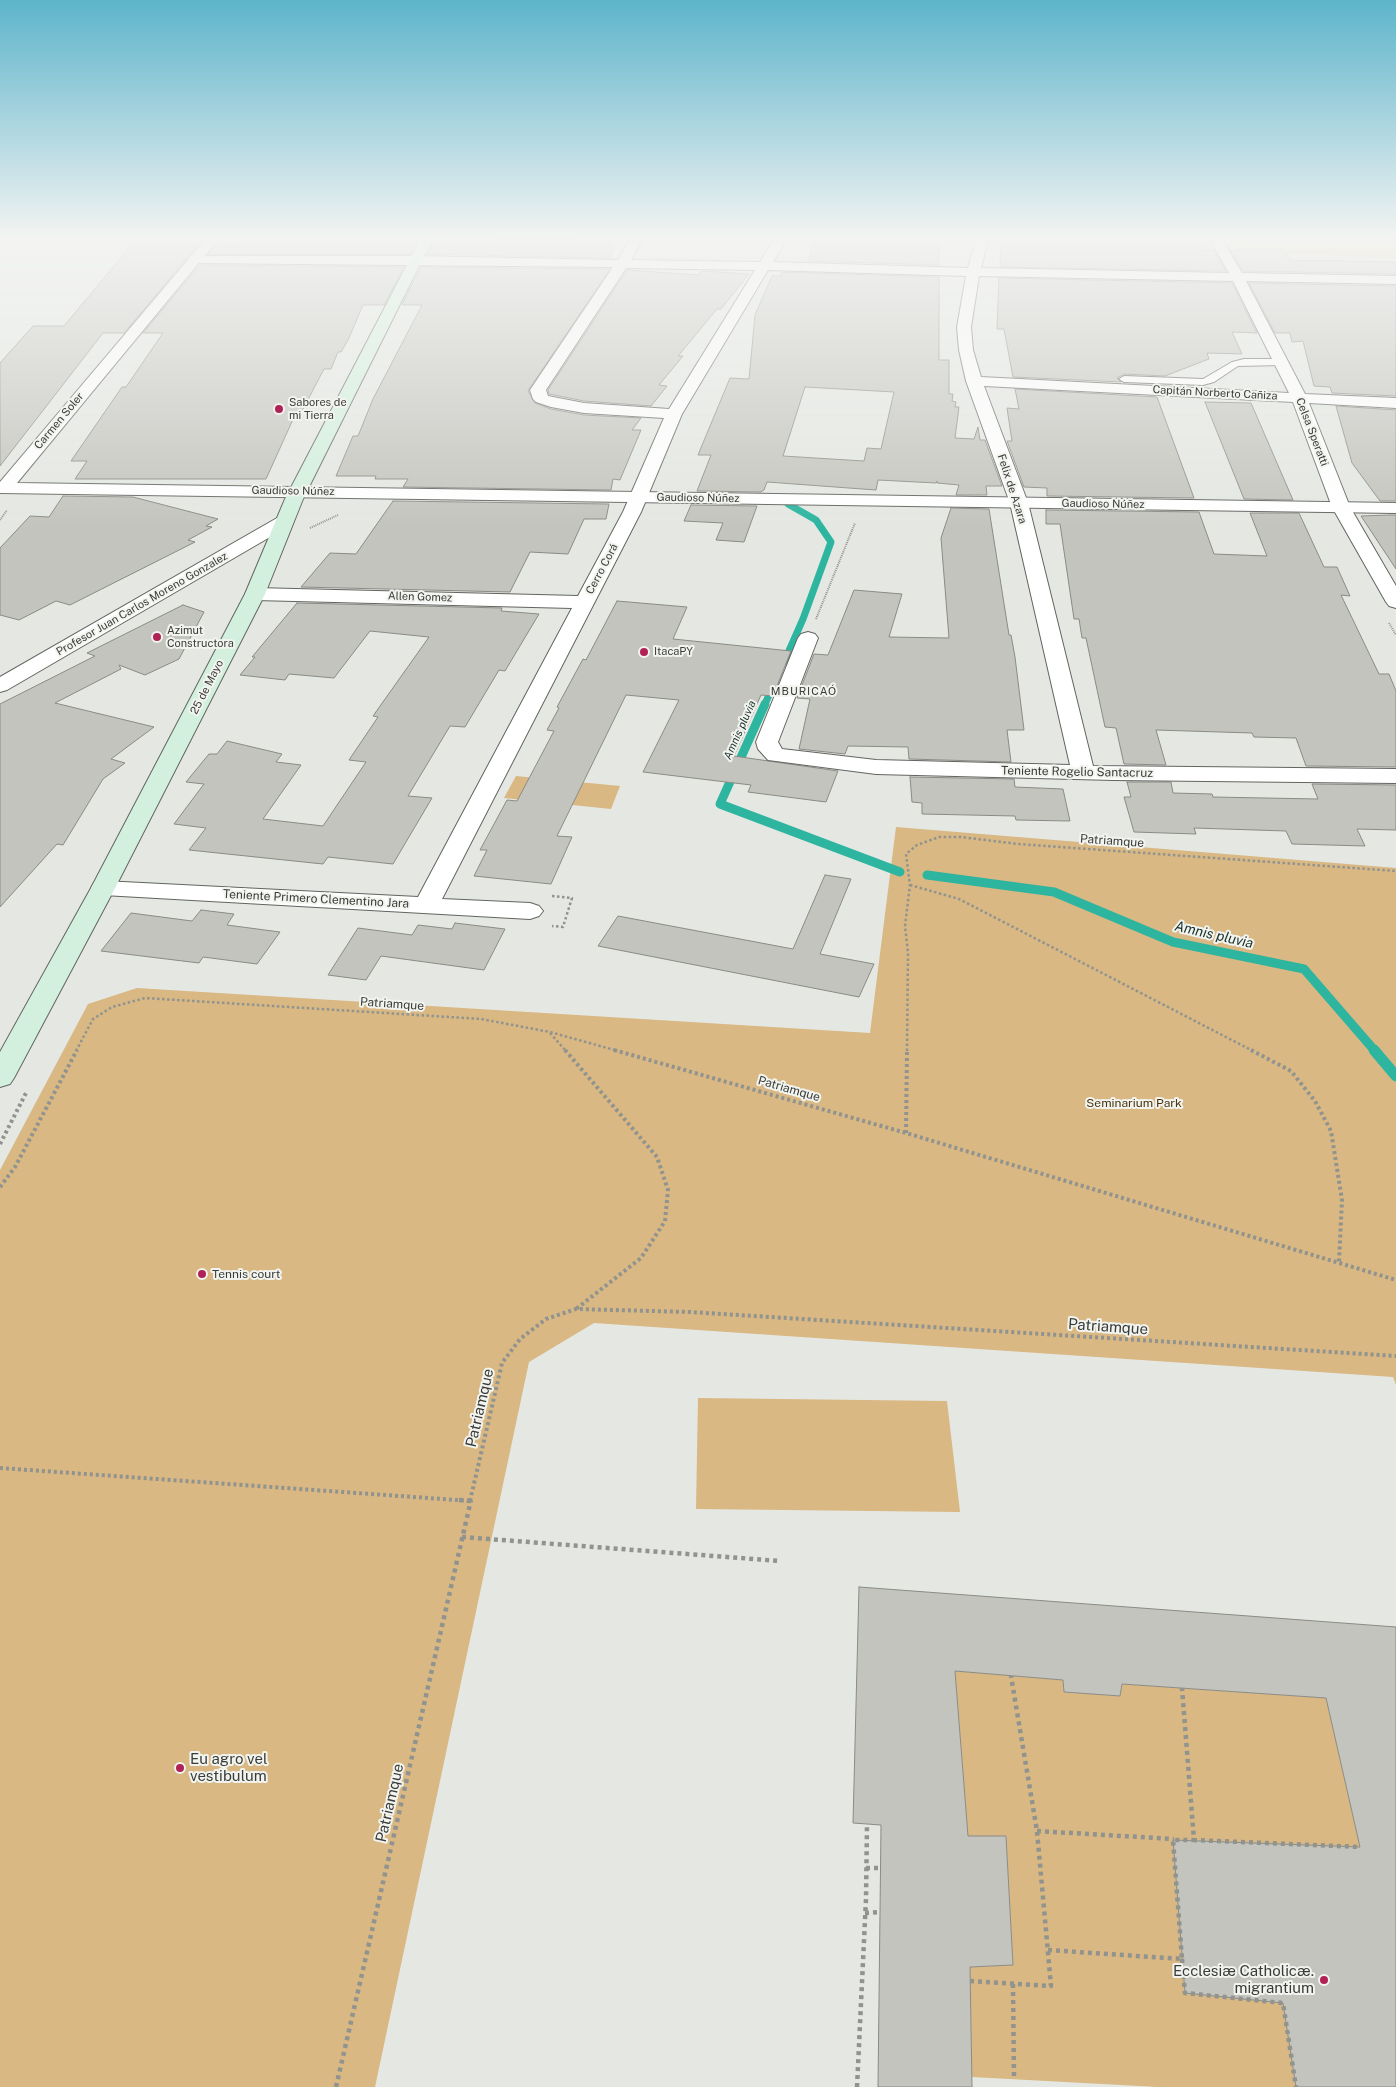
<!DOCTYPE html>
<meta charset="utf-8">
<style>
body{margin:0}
canvas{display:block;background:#e4e7e2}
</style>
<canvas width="1396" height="2087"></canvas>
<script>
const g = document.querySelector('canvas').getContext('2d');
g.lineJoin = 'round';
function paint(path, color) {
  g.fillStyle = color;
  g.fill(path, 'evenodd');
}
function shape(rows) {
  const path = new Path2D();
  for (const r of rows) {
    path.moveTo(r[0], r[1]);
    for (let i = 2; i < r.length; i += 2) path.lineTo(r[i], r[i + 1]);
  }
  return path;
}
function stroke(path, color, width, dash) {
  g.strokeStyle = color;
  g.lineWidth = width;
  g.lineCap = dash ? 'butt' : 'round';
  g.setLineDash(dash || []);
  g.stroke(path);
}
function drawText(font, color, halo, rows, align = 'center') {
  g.font = font + ' "Public Sans",sans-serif';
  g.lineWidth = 4;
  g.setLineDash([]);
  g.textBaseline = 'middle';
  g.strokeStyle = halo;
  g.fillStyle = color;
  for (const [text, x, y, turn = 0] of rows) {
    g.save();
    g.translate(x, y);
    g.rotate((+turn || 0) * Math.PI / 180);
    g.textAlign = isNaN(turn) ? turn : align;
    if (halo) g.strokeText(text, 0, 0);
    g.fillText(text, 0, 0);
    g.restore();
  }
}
paint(shape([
 [1229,236,1396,236,1396,258,1239,252],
 [516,776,620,786,611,809,504,798],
 [896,827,1396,868,1396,1385,1393,1377,594,1323,529,1362,375,2087,0,2087,0,1170,88,1004,137,988,870,1033],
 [698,1398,947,1401,960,1512,696,1509],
 [955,1671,1063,1680,1064,1692,1120,1696,1122,1684,1326,1698,1360,1847,1173,1840,1185,1993,1283,2003,1296,2087,1158,2087,972,2077,970,1967,1013,1965,1006,1836,968,1836]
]), '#d9b883');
stroke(shape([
 [784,662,803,619,831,542,816,520,788,504],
 [764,706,774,684]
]), '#2db5a0', 7);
stroke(shape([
 [765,704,720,804,900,872],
 [927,875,1054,892,1173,942,1304,969,1375,1051]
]), '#2db5a0', 9);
stroke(shape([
 [1374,1050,1396,1076]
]), '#2db5a0', 11);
const building = shape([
 [159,236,191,236,186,246,197,246,124,333,103,333,0,466,0,363,33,326,64,326,134,242,155,242,159,236],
 [250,236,313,236,309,243,381,243,386,236,420,236,410,254,208,254,215,246,240,246,250,236],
 [436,236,492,236,490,239,576,239,578,236,612,236,609,247,614,247,610,258,427,254,436,236],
 [814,236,938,236,939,265,809,261,814,236],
 [1056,236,1184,236,1184,239,1191,239,1193,247,1201,247,1201,250,1214,250,1226,271,1000,267,1001,245,1008,245,1008,238,1056,240,1056,236],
 [1230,250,1284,250,1290,260,1396,262,1396,274,1243,271,1230,250],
 [200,265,404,267,384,305,363,305,348,340,341,352,338,352,331,369,324,369,300,415,295,415,266,479,75,479,87,461,71,461,122,387,126,387,163,333,143,333,200,265],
 [421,267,610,269,528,391,535,403,551,409,584,415,641,418,632,430,641,430,620,480,613,479,611,490,403,487,408,479,375,479,376,476,336,476,353,436,358,436,373,399,422,305,402,305,421,267],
 [627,270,698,275,702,271,749,274,721,309,717,309,678,356,683,356,659,385,667,386,651,406,584,401,549,394,548,390,627,270],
 [782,272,939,277,939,360,949,360,949,394,953,394,952,401,956,402,955,407,959,407,955,438,974,439,978,427,980,440,985,440,1002,486,986,486,987,495,956,495,959,485,937,483,937,481,936,483,878,480,876,490,767,482,764,490,761,492,697,491,711,455,698,455,730,378,749,379,755,315,772,276,781,276,782,272],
 [805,387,894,392,881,449,867,448,864,461,783,456,805,387],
 [999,278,1232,283,1257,333,1232,332,1242,354,1207,353,1209,359,1165,376,1124,374,1117,378,1121,382,1013,377,1004,329,997,329,999,278],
 [1249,283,1396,286,1396,396,1332,393,1330,387,1314,386,1303,341,1292,342,1290,333,1275,333,1249,283],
 [1015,389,1157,397,1194,498,1047,496,1047,488,1024,487,1007,441,1012,441,1007,408,1019,409,1015,389],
 [1205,402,1251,403,1293,500,1244,499,1205,402],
 [1336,406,1396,410,1396,501,1380,501,1352,463,1336,406],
 [63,496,133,497,218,519,206,526,212,527,188,540,195,542,70,605,56,601,19,620,0,615,0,548,30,516,49,517,63,496],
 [393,501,609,504,606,519,584,519,568,554,530,552,510,592,301,587,330,553,356,554,393,501],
 [691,505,757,506,744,542,716,540,723,523,684,521,691,505],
 [951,508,989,509,1009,635,1011,635,1015,657,1024,730,1007,730,1011,762,909,759,908,747,848,746,845,754,799,749,810,699,797,698,814,654,828,655,854,590,902,594,889,637,949,638,941,538,951,508],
 [1046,510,1199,512,1214,554,1267,556,1250,513,1299,513,1324,567,1337,567,1350,596,1341,595,1379,674,1389,674,1396,691,1396,767,1306,766,1296,738,1254,737,1252,733,1156,730,1166,765,1124,764,1116,728,1105,727,1086,638,1082,638,1079,619,1074,619,1060,524,1046,524,1046,510],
 [1390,515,1396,515,1396,569,1361,516,1390,515],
 [617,601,687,607,673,639,791,651,773,696,761,695,734,756,838,771,826,802,748,792,751,785,643,772,679,700,626,695,557,836,572,837,551,884,474,876,487,850,480,850,507,800,517,801,554,731,547,730,559,708,557,707,583,659,586,660,617,601],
 [297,603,502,608,501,611,539,614,505,671,499,670,465,727,450,726,408,796,432,798,393,864,328,857,323,864,189,850,206,828,174,824,204,784,186,782,209,754,217,754,227,741,282,754,276,762,301,765,263,819,323,826,366,762,349,760,378,717,373,716,429,637,370,631,334,678,289,674,285,680,240,675,255,657,252,657,297,603],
 [183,605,204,612,179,659,145,675,119,665,121,669,55,703,154,727,111,759,125,763,103,779,63,845,57,844,0,907,0,704,95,656,87,653,183,605],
 [910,777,1014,779,1015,787,1063,789,1070,821,1016,820,1015,816,922,814,922,803,912,802,910,777],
 [1127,782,1171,782,1173,793,1212,794,1213,797,1318,799,1312,784,1396,785,1396,830,1357,829,1365,846,1292,844,1286,831,1194,828,1196,834,1134,832,1124,797,1131,797,1127,782],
 [825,875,851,879,820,954,874,964,859,997,598,946,618,916,793,949,825,875],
 [201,910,234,914,227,925,280,932,257,964,203,957,199,963,101,951,131,913,192,921,201,910],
 [455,923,505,929,484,970,381,956,366,980,328,975,358,928,412,935,418,925,452,929,455,923],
 [859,1587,1396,1627,1396,2087,1296,2087,1283,2003,1185,1993,1173,1840,1360,1847,1326,1698,1122,1684,1120,1696,1064,1692,1063,1680,955,1671,968,1836,1006,1836,1013,1965,970,1967,972,2087,878,2087,881,1825,853,1823,859,1587]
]);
paint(building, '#c4c4be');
stroke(building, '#8b8b86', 1);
const service = shape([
 [1244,359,1281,359,1286,362,1281,365,1238,366,1214,382,1203,385,1124,382,1119,379,1124,376,1203,379,1232,362,1244,359]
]);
const minor = shape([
 [632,236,644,236,631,260,760,262,776,236,788,236,773,262,968,268,977,236,989,236,981,268,1229,273,1208,236,1220,236,1242,273,1396,276,1396,284,1246,281,1305,394,1396,398,1396,408,1309,403,1350,507,1396,586,1396,608,1389,606,1386,602,1332,507,1293,402,984,386,1028,503,1093,766,1396,769,1396,783,1114,780,876,774,768,760,758,749,756,742,798,638,801,634,808,632,815,634,818,638,778,742,782,749,876,760,1070,765,1010,503,966,381,959,350,957,327,966,276,768,270,682,414,641,512,442,899,530,903,539,906,543,911,539,916,530,919,103,895,94,893,91,888,94,883,103,881,418,897,572,608,255,600,248,598,245,594,248,590,255,588,578,596,623,512,664,418,584,413,551,407,536,402,533,399,530,390,613,267,195,263,190,262,189,259,190,256,414,256,618,260,632,236],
 [626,268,755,270,669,409,584,403,548,396,546,390,626,268],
 [979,276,1233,281,1289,393,981,377,973,350,971,327,979,276],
 [283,517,289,518,292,522,289,526,7,690,0,692,0,677,277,518,283,517]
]);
const tertiary = shape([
 [208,236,221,236,17,483,1396,503,1396,513,0,493,0,482,208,236]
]);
const secondary = shape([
 [422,236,434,236,303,499,265,594,115,888,14,1078,10,1084,0,1087,0,1052,91,888,245,594,285,499,422,236]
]);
stroke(service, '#626560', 2);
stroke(minor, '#626560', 2);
stroke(tertiary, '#626560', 2);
stroke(secondary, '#626560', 2);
stroke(shape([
 [0,240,5,236],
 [0,520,7,510],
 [310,528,338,515],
 [816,619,855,523],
 [1389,623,1396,635]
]), '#91938f', 2, [1, 1]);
stroke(shape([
 [910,885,959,899,1253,1051],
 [552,896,572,898,563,927,552,926],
 [550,1033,566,1051],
 [76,1051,93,1019,112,1007,145,998,481,1019,550,1032,618,1051],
 [907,1051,908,953,905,926,910,885,906,854,917,845,939,837,961,837,1018,844,1396,871]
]), '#91938f', 2.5, [2.5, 2.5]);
stroke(shape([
 [565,1050,657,1157,668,1190,665,1221,641,1258,576,1309],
 [614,1050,906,1133,1396,1280],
 [1251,1050,1291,1071,1315,1101,1331,1131,1342,1200,1339,1262],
 [906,1133,907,1050],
 [0,1144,26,1093],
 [0,1187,15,1167,77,1050],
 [0,1468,471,1501],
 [470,1501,502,1363,520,1339,546,1319,576,1309,690,1312,1396,1356]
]), '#91938f', 4, [3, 3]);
stroke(shape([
 [459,1500,471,1501],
 [462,1537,780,1561],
 [1037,1831,1174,1839],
 [1193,1840,1360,1847],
 [866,1868,880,1868],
 [865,1913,881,1912],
 [1048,1950,1182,1959,1173,1840,1194,1840,1182,1688],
 [1182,1959,1185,1993,1283,2003,1296,2087],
 [970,1981,1051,1986,1037,1831,1011,1676],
 [1013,1984,1014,2079],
 [336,2087,471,1500],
 [857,2087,866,1899,867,1824]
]), '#91938f', 4.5, [4, 4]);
paint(service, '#fff');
paint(minor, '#fff');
paint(tertiary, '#fff');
paint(secondary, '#d2f0dd');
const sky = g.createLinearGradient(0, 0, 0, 528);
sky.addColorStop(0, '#5db4cb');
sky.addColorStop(0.45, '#f3f4f2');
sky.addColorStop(1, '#f3f4f200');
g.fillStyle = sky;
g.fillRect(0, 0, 1396, 528);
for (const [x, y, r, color] of [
 [279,409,5,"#b02156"],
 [157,637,5,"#b02156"],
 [644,652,5,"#b02156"],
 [202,1274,5,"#b02156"],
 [180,1768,5,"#b02156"],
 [1324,1980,5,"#b02156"]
]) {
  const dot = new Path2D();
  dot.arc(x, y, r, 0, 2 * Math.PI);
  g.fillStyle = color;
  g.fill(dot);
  stroke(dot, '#f2f4ef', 2);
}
drawText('11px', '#3b3c3a', '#f2f4ef', [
 ["Capitán Norberto Cañiza",1215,393,3],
 ["Carmen Soler",59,421,-50],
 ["Celsa Speratti",1312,432,69],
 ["Felix de Azara",1012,489,72],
 ["Gaudioso Núñez",293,491,1],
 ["Gaudioso Núñez",698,498,1],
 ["Gaudioso Núñez",1103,504,1],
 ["Cerro Corá",602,569,-62],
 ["Allen Gomez",420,597,2],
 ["Profesor Juan Carlos Moreno Gonzalez",142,604,-30],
 ["25 de Mayo",207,687,-63]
]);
drawText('11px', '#3b3c3a', '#f2f4ef', [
 ["Sabores de",289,403],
 ["mi Tierra",289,416],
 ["Azimut",167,631],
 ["Constructora",167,644],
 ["ItacaPY",654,652]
], 'left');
g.letterSpacing = '1px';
drawText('11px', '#3b3c3a', '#f2f4ef', [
 ["MBURICAÓ",804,692]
]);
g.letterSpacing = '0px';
drawText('italic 11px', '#192f2b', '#f2f4ef', [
 ["Amnis pluvia",740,730,-66]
]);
drawText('12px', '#3b3c3a', '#f2f4ef', [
 ["Teniente Rogelio Santacruz",1077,772,1],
 ["Patriamque",1112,841,4],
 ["Teniente Primero Clementino Jara",316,899,3],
 ["Patriamque",392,1004,4],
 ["Patriamque",789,1089,16]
]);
drawText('12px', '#483510', '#f2f4ef', [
 ["Seminarium Park",1134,1103]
]);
drawText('12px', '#3b3c3a', '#f2f4ef', [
 ["Tennis court",212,1274]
], 'left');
drawText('italic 14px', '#192f2b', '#f2f4ef', [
 ["Amnis pluvia",1214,935,13]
]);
drawText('15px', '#3b3c3a', '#f2f4ef', [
 ["Patriamque",1108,1327,4],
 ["Patriamque",480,1408,-77],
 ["Patriamque",390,1803,-77]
]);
drawText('15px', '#3b3c3a', '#f2f4ef', [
 ["Eu agro vel",190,1759],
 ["vestibulum",190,1776],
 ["Ecclesiæ Catholicæ.",1314,1971,"right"],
 ["migrantium",1314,1988,"right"]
], 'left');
</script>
